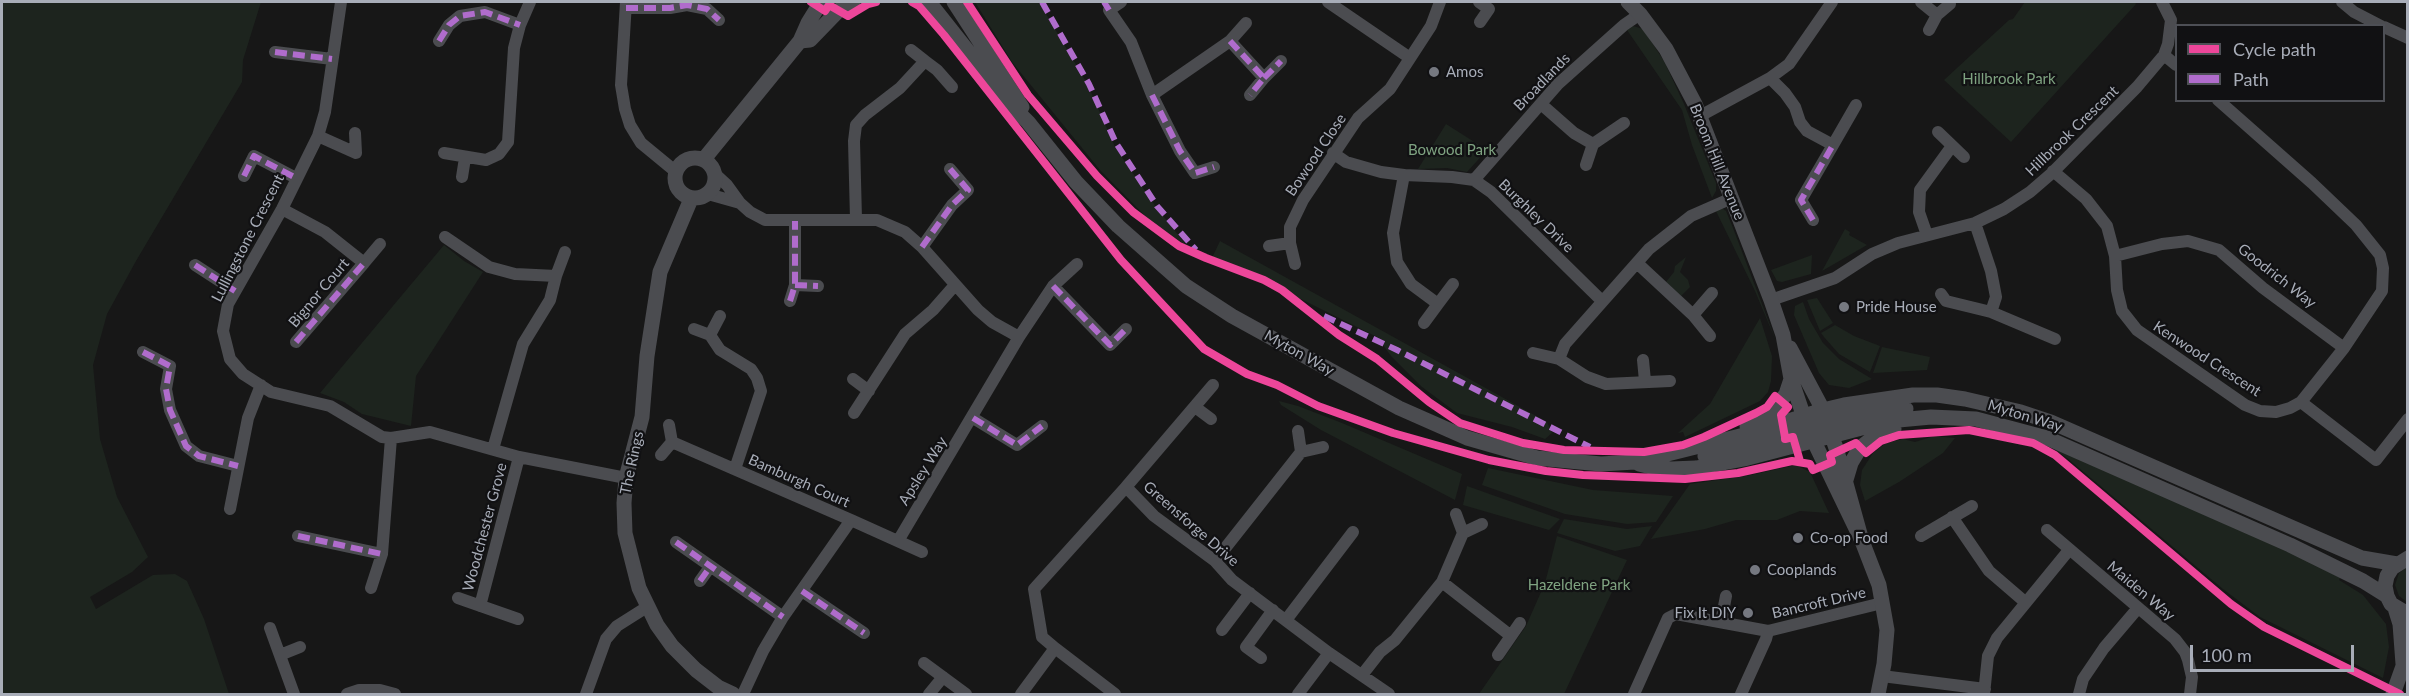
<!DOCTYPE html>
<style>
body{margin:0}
#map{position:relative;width:2409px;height:696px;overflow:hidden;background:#171717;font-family:Lato,sans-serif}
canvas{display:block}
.frame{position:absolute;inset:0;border:3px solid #a8adb8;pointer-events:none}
.legend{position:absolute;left:2175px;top:24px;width:210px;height:78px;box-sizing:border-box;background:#111113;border:2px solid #4d4f55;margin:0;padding:8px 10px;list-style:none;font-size:18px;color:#a8adb8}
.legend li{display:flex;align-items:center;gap:12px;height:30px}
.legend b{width:30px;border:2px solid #4d4f55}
.scale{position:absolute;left:2190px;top:645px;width:164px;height:27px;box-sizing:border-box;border:3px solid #a8adb8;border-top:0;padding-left:8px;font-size:18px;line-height:21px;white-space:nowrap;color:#a8adb8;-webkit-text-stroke:4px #111113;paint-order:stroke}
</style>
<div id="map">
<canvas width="2409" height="696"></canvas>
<div class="frame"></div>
<ul class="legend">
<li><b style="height:8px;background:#ed469a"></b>Cycle path</li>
<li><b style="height:8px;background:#b06ccc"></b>Path</li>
</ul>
<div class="scale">100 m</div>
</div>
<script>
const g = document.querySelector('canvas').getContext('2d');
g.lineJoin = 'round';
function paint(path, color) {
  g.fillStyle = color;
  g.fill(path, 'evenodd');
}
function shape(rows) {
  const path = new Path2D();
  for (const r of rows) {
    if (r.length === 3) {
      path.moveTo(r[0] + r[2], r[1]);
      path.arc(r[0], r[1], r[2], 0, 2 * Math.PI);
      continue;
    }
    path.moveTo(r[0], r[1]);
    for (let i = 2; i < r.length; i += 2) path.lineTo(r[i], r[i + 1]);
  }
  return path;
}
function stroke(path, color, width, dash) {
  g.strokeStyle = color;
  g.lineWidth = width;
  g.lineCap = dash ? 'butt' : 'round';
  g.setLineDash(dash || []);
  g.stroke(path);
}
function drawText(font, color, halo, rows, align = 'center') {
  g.font = font + ' Lato,sans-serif';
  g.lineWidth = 4.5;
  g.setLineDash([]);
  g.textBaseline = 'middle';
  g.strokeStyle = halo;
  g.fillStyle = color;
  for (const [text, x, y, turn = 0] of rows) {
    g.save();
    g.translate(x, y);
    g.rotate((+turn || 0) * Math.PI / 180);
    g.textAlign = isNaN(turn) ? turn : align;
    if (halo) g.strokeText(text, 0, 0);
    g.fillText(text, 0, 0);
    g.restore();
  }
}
paint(shape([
 [2,2,261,2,243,60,242,82,136,261,107,314,93,365,100,439,117,497,148,557,132,572,90,597,96,609,153,575,175,574,187,581,204,619,229,694,2,694],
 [975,2,1039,2,1088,85,1115,147,1156,207,1187,246,1150,221,1100,170,1012,62],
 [2025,2,2135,2,2136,4,2011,142,1944,80,2009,20,2013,19],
 [1633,26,1643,29,1664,61,1684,104,1716,183,1716,191,1712,198,1692,145,1682,110,1627,30],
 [1446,124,1487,150,1467,172,1447,168,1418,169],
 [1722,208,1726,211,1733,228,1776,341,1755,291,1715,209],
 [1845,229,1850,232,1849,235,1867,245,1822,271],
 [1220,241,1547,422,1552,433,1545,439,1512,427,1457,413,1422,387,1391,356,1377,337,1301,299,1298,303,1264,280,1211,260],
 [444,245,464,261,483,272,416,376,411,426,362,414,344,402,320,393],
 [1812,255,1811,274,1782,282,1777,281,1771,270],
 [1686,257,1680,272,1688,280,1690,287,1681,296,1666,282,1674,272,1675,266],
 [1817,298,1833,323,1820,331,1807,300],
 [1803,302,1809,319,1823,343,1839,359,1872,379,1849,388,1829,385,1819,373,1794,315,1795,306],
 [1760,318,1772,356,1771,381,1768,392,1760,401,1685,437,1683,432,1678,433,1710,404],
 [1835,325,1854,336,1880,346,1870,372,1839,354,1824,337,1821,333],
 [1882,347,1930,357,1927,370,1873,373],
 [1279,401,1298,406,1342,423,1462,474,1455,500,1321,430,1281,405],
 [1934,436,1955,438,1943,453,1899,482,1865,501,1860,485,1862,470,1873,453,1886,443,1903,439,1915,442],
 [2048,445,2197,509,2341,576,2339,580,2363,595,2386,624,2389,647,2383,678,2260,617,2223,589,2067,458],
 [1796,465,1810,472,1829,513,1800,511,1777,520,1736,520,1705,529,1651,539,1690,484,1746,476],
 [1488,468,1593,490,1673,496,1656,522,1627,524,1565,514,1482,485],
 [1467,486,1560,519,1549,530,1463,505],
 [1564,519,1627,529,1652,526,1640,546,1615,551,1557,533],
 [1557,536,1627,560,1564,694,1479,694,1526,626,1545,583],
 [2407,567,2407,602,2399,596,2395,585,2399,573]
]), '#1d241e');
stroke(shape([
 [341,2,325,112,318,136,282,209,228,304,223,331,230,359,243,374,271,392,330,406,382,437,391,438,430,432,519,457,626,478],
 [626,2,621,85,625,109,630,125,641,143,675,171],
 [1121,2,1109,10,1131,42,1152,95,1180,151,1195,173,1214,167],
 [1328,2,1410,58],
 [1479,2,1489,9,1480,22],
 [1921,2,1937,15,1950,4],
 [2342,2,2354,12,2381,26],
 [626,8,670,8,687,5,707,9,719,20],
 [2384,27,2408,38],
 [1929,30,1937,15],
 [439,41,449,25,460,16,485,12,520,25],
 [1230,41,1264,78,1250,95],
 [911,50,925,61],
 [275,52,332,59],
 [2164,55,2176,65],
 [1264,78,1281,61],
 [1770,78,1785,93,1795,107,1800,122,1807,131,1833,145,1856,105],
 [1152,95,1230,41,1246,23],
 [1541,104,1574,133,1593,144,1586,165],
 [1700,116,1770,78,1789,64,1832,2],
 [1938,132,1964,157],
 [318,136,356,153,355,133],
 [1593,144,1624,123],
 [444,153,486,160,499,154,508,142,514,48,520,25,530,2],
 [1333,153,1346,162,1381,172,1404,175,1452,177,1474,180,1491,192,1602,301],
 [2053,171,2086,199,2107,226,2115,256,2117,290,2122,311,2137,330,2245,405,2260,411,2276,412,2290,408,2301,402,2344,348,2382,291,2383,268,2380,255,2356,225,2312,183,2218,100],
 [715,174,727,185,740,203,750,212,765,220,877,220,905,232,922,247,978,310,992,322,1019,337],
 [1404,175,1393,233,1397,262,1411,284,1438,304,1424,323],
 [244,176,254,156,296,178],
 [462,177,465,158],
 [1474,180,1558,84,1624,25,1640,14],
 [708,194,740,203],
 [282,209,325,232,364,263,380,244],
 [856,219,854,141,856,125,865,115,900,88,925,61,937,70,952,87],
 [1813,220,1801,200,1833,145],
 [1975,223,1991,271,1996,297,1991,312],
 [1927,235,1919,212,1920,190,1952,146],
 [445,237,489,267,515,274,556,276,550,300,523,344,493,449],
 [1269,246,1290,243],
 [922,247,952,205,968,190,950,169],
 [2115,256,2162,244,2188,241,2219,250,2263,288,2344,348],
 [1637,263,1693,315,1710,336],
 [1295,264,1290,243,1290,227,1303,200,1358,118,1390,89,1431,26,1440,2],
 [195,265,235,291],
 [556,276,565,252],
 [795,285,818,286],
 [1053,286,1110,345,1126,329],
 [1941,294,1946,301,1991,312,2055,339],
 [1771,300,1835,278,1872,254,1898,243,1975,223,2004,209,2030,192,2052,173,2137,87,2164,55,2168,44,2171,20,2162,2],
 [790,301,795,285,795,221],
 [1438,304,1453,284],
 [1693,315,1712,293],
 [694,329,710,335,720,350,751,369,757,378,761,391,735,469],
 [710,335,720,316],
 [296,342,364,263],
 [143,352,170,366,166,389,170,410,186,446,199,456,238,466],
 [1533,353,1559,359,1587,377,1606,384,1670,381],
 [1559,359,1565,344,1649,249,1691,216,1732,198],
 [1643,360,1645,381],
 [853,379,869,391],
 [2301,402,2376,460,2408,419],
 [1195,407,1211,419],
 [854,413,905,334,933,310,955,285],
 [973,418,1017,445,1042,426],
 [669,425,672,442,851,520],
 [1301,452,1323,447],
 [661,455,672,442],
 [1126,487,1213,385],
 [230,509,248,418,261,385],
 [1456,514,1463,533,1482,524],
 [1952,517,1989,571,2025,602],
 [2047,530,2175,639,2185,652,2188,660,2192,677,2190,694],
 [298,536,382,554],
 [1921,536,1972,506],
 [898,541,1019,337,1053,286,1077,264],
 [676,542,783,617],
 [1215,561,1301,452,1298,431],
 [700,581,710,567],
 [1442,582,1511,636],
 [371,588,382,554,391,438],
 [802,591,864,633],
 [458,598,518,619],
 [480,606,519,457],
 [1286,620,1353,532],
 [1721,622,1726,596],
 [270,628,294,694],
 [1222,630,1250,593],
 [1055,648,1115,694],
 [280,655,300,647],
 [1498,655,1520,623],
 [1261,658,1246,647,1273,610],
 [924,663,966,694],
 [1362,675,1380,652,1395,640,1442,582,1463,533],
 [1882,676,1985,689],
 [347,694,359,690,380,690,395,694],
 [586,694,606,639,617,626,647,607],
 [743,694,763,651,783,617,851,520,922,552],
 [929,694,943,677],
 [1021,694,1055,648,1042,637,1034,589,1126,487,1154,516,1215,561,1232,580,1329,653,1389,694],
 [1298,694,1329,653],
 [1634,694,1668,618,1676,614,1768,631,1882,603],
 [1741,694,1766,639,1768,631],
 [1984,694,1988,656,1997,638,2069,550],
 [2079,694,2083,679,2104,648,2138,608]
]), '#4b4c50', 12);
stroke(shape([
 [929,2,1009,103,1028,122,1076,182,1118,226,1186,286,1232,316,1399,408,1467,438,1537,458,1601,464,1635,462,1748,434,1823,410,1844,405,1913,395,1937,395,1965,399,2021,412,2051,422,2362,558,2397,564],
 [954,2,1022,107],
 [1628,2,1640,14,1666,49,1695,104,1771,300,1783,335,1791,379,1808,429,1862,541],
 [800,41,810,40,839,10,853,2],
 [695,178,20],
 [704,159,800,41,808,23,821,2],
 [691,199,660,272,647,356,642,417,626,478,624,503,625,533,639,588,657,625,672,646,696,670,718,687,733,694],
 [1790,348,1823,410,1837,451,1862,541,1879,585,1887,630,1884,664,1878,694],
 [1817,421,1837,422,1881,411,1906,409],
 [1747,426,1760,421,1772,412,1786,394,1791,379],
 [1705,456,1808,429,1816,431],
 [1639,464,1651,467,1671,469,1696,468,1744,459,1888,421,1931,417,1976,419,2047,438,2290,545,2363,581,2387,596],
 [1845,483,1851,463,1860,448,1878,434,1894,429],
 [2408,558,2392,568,2387,576,2385,586,2387,596,2391,604,2408,614],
 [2395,608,2400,624,2403,664],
 [2393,694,2407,655]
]), '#4b4c50', 15);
stroke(shape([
 [1042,2,1089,84,1116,143,1157,206,1196,250],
 [1104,2,1109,10],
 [626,8,670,8,687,5,707,9,719,20],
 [439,41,449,25,460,16,485,12,520,25],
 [1230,41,1264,78,1250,95],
 [275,52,332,59],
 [1264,78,1281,61],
 [1152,95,1180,151,1195,173,1214,167],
 [244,176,254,156,296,178],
 [1813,220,1801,200,1833,145],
 [922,247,952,205,968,190,950,169],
 [195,265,235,291],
 [795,285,818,286],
 [1053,286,1110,345,1126,329],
 [790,301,795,285,795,221],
 [1324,316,1397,350,1590,447],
 [296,342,364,263],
 [143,352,170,366,166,389,170,410,186,446,199,456,238,466],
 [973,418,1017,445,1042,426],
 [298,536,382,554],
 [676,542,783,617],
 [700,581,710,567],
 [802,591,864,633]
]), '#b06ccc', 6, [12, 6]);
stroke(shape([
 [811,2,825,11,829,5,848,16,868,4,876,2],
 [912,2,919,6,944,35,1121,260,1204,349,1247,374,1277,385,1318,406,1393,433,1489,460,1546,471,1583,475,1685,479,1738,473,1792,461,1810,464,1813,470,1832,462,1830,455,1856,443,1866,453,1881,441,1899,435,1969,430,2033,443,2055,455,2231,604,2264,627,2400,694],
 [967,2,1028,95,1097,176,1133,212,1179,246,1206,258,1264,280,1282,290,1339,335,1377,359,1429,402,1460,423,1523,443,1564,450,1644,452,1683,445,1704,437,1756,413,1767,407,1775,396,1788,407,1781,415,1785,437,1785,439,1793,437,1800,461]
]), '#ed469a', 8);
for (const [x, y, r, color] of [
 [1434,72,6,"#757880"],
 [1844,307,6,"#757880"],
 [1798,538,6,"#757880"],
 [1755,570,6,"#757880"],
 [1748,613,6,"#757880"]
]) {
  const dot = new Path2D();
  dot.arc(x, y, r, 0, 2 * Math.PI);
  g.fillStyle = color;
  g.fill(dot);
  stroke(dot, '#111113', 2);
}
drawText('15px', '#a8adb8', '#111113', [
 ["Amos",1446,72],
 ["Pride House",1856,307],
 ["Co-op Food",1810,538],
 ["Cooplands",1767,570],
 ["Fix It DIY",1736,613,"right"]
], 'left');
drawText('15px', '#7fa381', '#111113', [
 ["Hillbrook Park",2009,79],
 ["Bowood Park",1452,150],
 ["Hazeldene Park",1579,585]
]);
drawText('15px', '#a8adb8', '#111113', [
 ["Broadlands",1542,82,-46],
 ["Hillbrook Crescent",2072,131,-44],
 ["Bowood Close",1316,155,-56],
 ["Broom Hill Avenue",1717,162,68],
 ["Burghley Drive",1536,216,44],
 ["Lullingstone Crescent",248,238,-63],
 ["Goodrich Way",2277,276,38],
 ["Bignor Court",319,293,-50],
 ["Myton Way",1299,353,29],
 ["Kenwood Crescent",2207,359,33],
 ["Myton Way",2025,416,17],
 ["The Rings",632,463,-78],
 ["Apsley Way",923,471,-58],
 ["Bamburgh Court",799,481,24],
 ["Greensforge Drive",1191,524,41],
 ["Woodchester Grove",485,527,-75],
 ["Maiden Way",2141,591,40],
 ["Bancroft Drive",1819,603,-13]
]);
</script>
